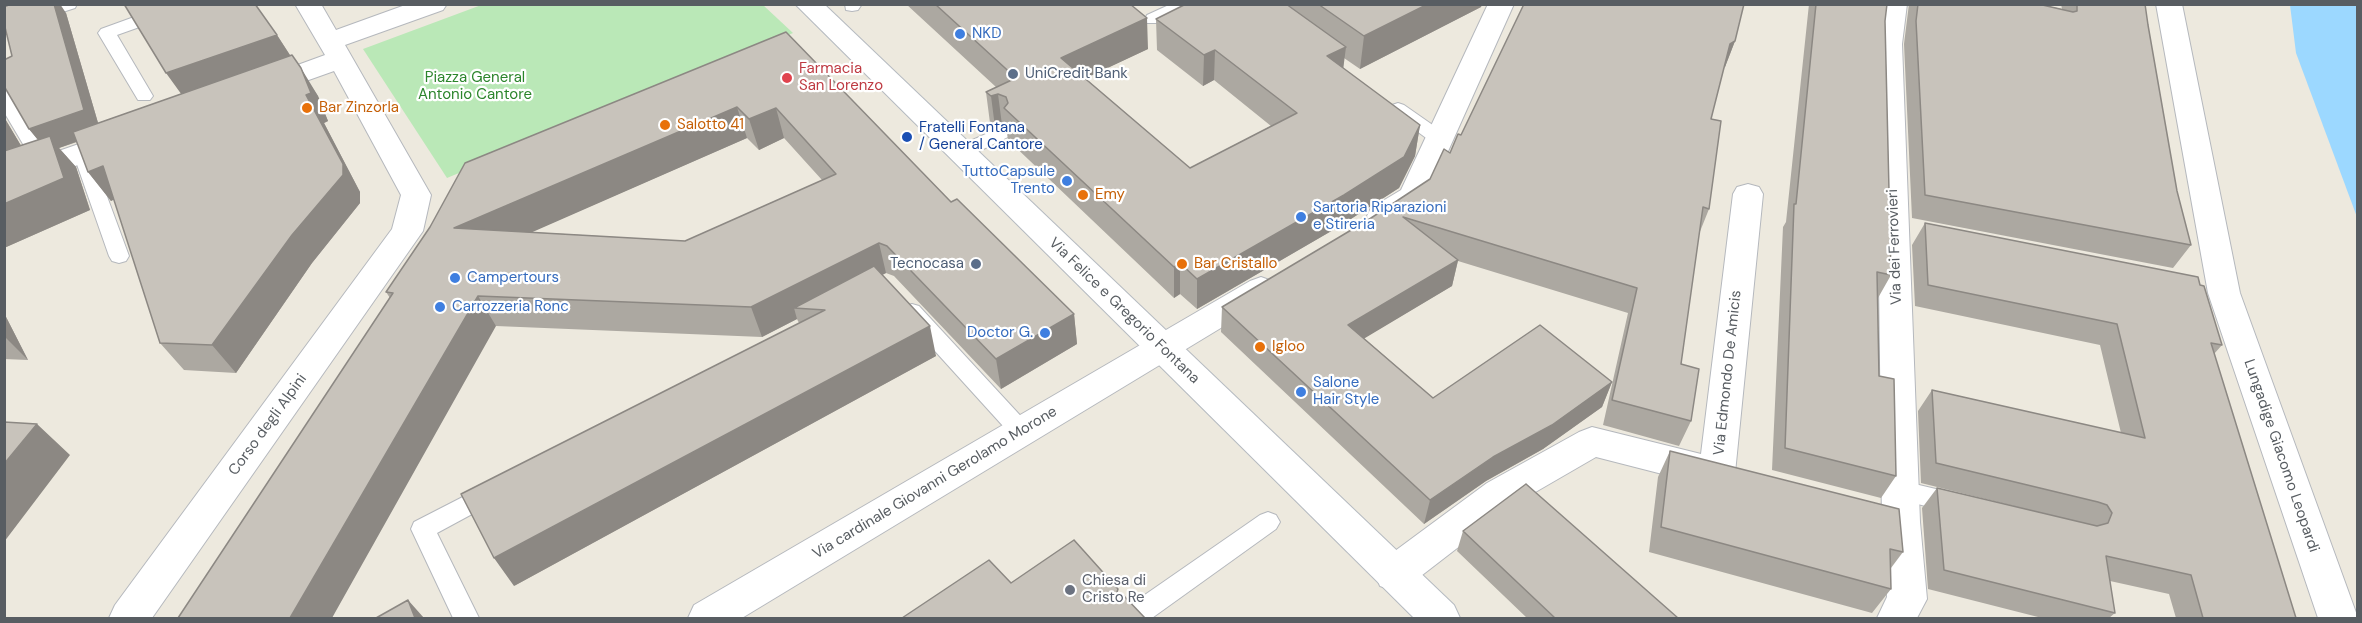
<!DOCTYPE html>
<style>
body{margin:0}
#map{position:relative;width:2362px;height:623px;overflow:hidden;background:#ede9de;font-family:"DM Sans",sans-serif}
canvas{display:block}
.frame{position:absolute;inset:0;border:6px solid #585d62;pointer-events:none}
</style>
<div id="map">
<canvas width="2362" height="623"></canvas>
<div class="frame"></div>
</div>
<script>
const g = document.querySelector('canvas').getContext('2d');
g.lineJoin = 'round';
function paint(path, color) {
  g.fillStyle = color;
  g.fill(path, 'evenodd');
}
function shape(rows) {
  const path = new Path2D();
  for (const r of rows) {
    path.moveTo(r[0], r[1]);
    for (let i = 2; i < r.length; i += 2) path.lineTo(r[i], r[i + 1]);
  }
  return path;
}
function stroke(path, color, width, dash) {
  g.strokeStyle = color;
  g.lineWidth = width;
  g.lineCap = dash ? 'butt' : 'round';
  g.setLineDash(dash || []);
  g.stroke(path);
}
function drawText(font, color, halo, rows, align = 'center') {
  g.font = font + ' "DM Sans",sans-serif';
  g.lineWidth = 4.5;
  g.setLineDash([]);
  g.textBaseline = 'middle';
  g.strokeStyle = halo;
  g.fillStyle = color;
  for (const [text, x, y, turn = 0] of rows) {
    g.save();
    g.translate(x, y);
    g.rotate((+turn || 0) * Math.PI / 180);
    g.textAlign = isNaN(turn) ? turn : align;
    if (halo) g.strokeText(text, 0, 0);
    g.fillText(text, 0, 0);
    g.restore();
  }
}
paint(shape([
 [484,4,763,5,793,33,447,178,363,49]
]), '#bae8b7');
paint(shape([
 [2290,5,2357,5,2357,217,2296,53]
]), '#9cd8ff');
const service = shape([
 [52,4,77,4,75,8,41,19,33,14,35,10,52,4],
 [170,4,195,4,193,8,117,35,153,96,150,100,138,100,98,33,101,29,170,4],
 [845,4,862,4,858,10,852,11,846,10,845,4],
 [1171,4,1193,4,1159,23,1147,23,1145,19,1147,15,1171,4],
 [4,89,10,91,13,95,54,166,52,170,45,172,38,170,36,166,4,112,4,89],
 [1398,103,1404,105,1447,135,1449,139,1447,143,1433,143,1392,113,1389,109,1392,105,1398,103],
 [1001,127,1008,129,1010,133,1008,137,967,157,960,159,953,157,951,153,953,149,1001,127],
 [82,147,89,149,91,153,129,256,126,261,119,263,112,261,109,256,73,153,75,149,82,147],
 [912,304,919,306,1029,425,1032,431,1029,437,1021,440,1013,437,905,318,901,312,905,306,912,304],
 [1902,481,1957,494,1965,497,1969,504,1965,511,1957,514,1894,498,1890,491,1894,484,1902,481],
 [490,483,498,486,502,493,498,500,437,533,479,618,453,618,411,529,414,522,490,483],
 [1268,512,1276,515,1280,522,1276,529,1152,618,1120,618,1123,610,1260,515,1268,512]
]);
const minor = shape([
 [295,4,321,4,336,30,408,4,447,4,443,10,345,45,431,195,423,231,152,618,109,618,115,605,392,229,401,195,334,71,261,97,251,94,247,88,251,82,325,55,295,4],
 [1488,4,1514,4,1428,196,1424,203,1393,224,1382,227,1371,224,1367,216,1371,208,1401,190,1488,4],
 [1881,4,1907,4,1902,44,1920,522,1927,599,1917,618,1877,618,1887,597,1882,522,1876,44,1881,4],
 [2156,4,2182,4,2240,293,2358,618,2318,618,2208,293,2156,4],
 [122,129,132,132,137,139,132,146,4,191,4,170,122,129],
 [1748,184,1759,187,1763,194,1735,473,1730,484,1717,488,1596,457,1513,505,1408,586,1394,591,1380,586,1375,574,1380,562,1487,483,1579,432,1592,427,1701,454,1733,194,1737,187,1748,184],
 [1261,277,1272,281,1277,289,1272,297,742,618,688,618,694,605,1250,281,1261,277]
]);
const secondary = shape([
 [795,4,824,4,1454,605,1460,618,1414,618,795,4]
]);
stroke(service, '#b5b8bd', 2);
stroke(minor, '#b5b8bd', 2);
stroke(secondary, '#b5bac0', 2);
paint(service, '#fff');
paint(minor, '#fff');
paint(secondary, '#fff');
paint(shape([
 [906,4,1130,4,1148,49,1085,78,1190,168,1271,126,1214,80,1203,86,1157,50,1156,19,1186,4,1482,4,1481,7,1360,69,1344,58,1343,68,1420,125,1415,156,1399,188,1340,226,1197,309,1180,294,1174,298,1008,140,1006,127,1002,125,995,127,990,123,986,92,996,87],
 [1809,4,1887,4,1885,21,1891,275,1878,298,1879,376,1896,476,1881,498,1772,470,1783,227,1786,222],
 [1909,4,2038,4,2062,9,2061,4,2145,4,2148,25,2177,191,2191,245,2173,268,1912,218,1904,44],
 [66,13,98,123,181,94,277,35,290,55,318,96,328,121,324,123,360,192,360,203,312,263,236,373,184,370,160,343,114,199,111,201,88,172,77,142,59,148,76,167,90,210,4,248,4,117,21,146,38,140,29,129,12,56],
 [786,32,951,202,1074,314,1077,344,1001,389,894,276,886,273,882,275,936,356,514,586,799,323,797,319,762,337,496,326,390,298,386,292],
 [747,138,759,150,784,138,822,180,685,241,531,232],
 [1735,41,1725,67,1724,67,1711,119,1709,209,1699,234,1681,364,1691,421,1679,446,1603,425,1628,313,1458,261,1452,286,1364,338,1433,398,1612,382,1602,407,1543,449,1486,481,1424,524,1221,332,1222,307,1368,220,1430,179,1450,153,1461,135],
 [1925,223,2200,285,2222,345,2214,354,2296,618,2176,618,2169,594,2110,581,2115,613,2109,618,2042,618,1928,589,1922,508,1937,488,2082,523,1921,483,1918,411,1932,390,2121,433,2100,345,1915,306,1912,245],
 [4,313,28,360,4,359],
 [1670,451,1903,552,1891,568,1891,589,1872,613,1649,552,1658,477],
 [1463,531,1678,618,1527,618,1457,551]
]), '#aca8a1');
paint(shape([
 [54,4,60,4,66,13,101,133,59,148,76,167,90,210,4,248,4,204,48,152,29,129],
 [1428,4,1482,4,1481,7,1360,69,1364,36],
 [1147,18,1148,49,1063,89,1061,58],
 [277,35,295,63,187,102,166,73],
 [1735,41,1725,67,1721,69,1730,44],
 [1346,47,1342,78,1327,56],
 [1215,50,1214,80,1203,86,1204,55],
 [301,68,318,96,328,121,324,123,360,192,360,203,312,263,236,373,212,345,306,95],
 [998,94,1002,125,995,127,991,96],
 [737,107,747,138,471,259,454,228],
 [776,108,784,138,759,150,749,119],
 [4,117,29,159,4,168],
 [1420,125,1415,156,1399,188,1340,226,1197,309,1197,279],
 [103,166,126,194,111,201,88,172],
 [879,243,886,273,815,309,794,308,797,319,762,337,751,307],
 [1458,260,1452,286,1345,350,1348,325],
 [1180,263,1180,294,1174,298,1174,267],
 [478,296,496,326,332,618,290,618],
 [4,313,28,360,4,336],
 [1074,314,1077,344,1001,389,996,359],
 [930,326,936,356,514,586,494,558],
 [1612,382,1602,407,1543,449,1486,481,1424,524,1430,500,1493,457],
 [37,424,70,455,4,542,4,464],
 [408,600,424,618,415,618]
]), '#8c8883');
const building = shape([
 [11,4,54,4,84,110,29,129,4,86,4,60,12,56,4,23,4,7,11,4],
 [124,4,255,4,277,35,166,73,124,4],
 [935,4,1130,4,1147,18,1061,58,1190,168,1297,113,1215,50,1204,55,1156,19,1186,4,1286,4,1346,47,1327,56,1420,125,1404,157,1344,195,1197,279,1180,263,1174,267,1004,108,1008,103,1006,97,998,94,991,96,986,92,1016,78,935,4],
 [1318,4,1428,4,1364,36,1318,4],
 [1524,4,1744,4,1735,41,1730,44,1711,119,1721,121,1709,209,1703,207,1681,364,1699,369,1691,421,1612,400,1637,288,1403,217,1458,260,1348,325,1433,398,1540,325,1612,382,1552,425,1493,457,1430,500,1222,307,1368,220,1430,179,1444,149,1450,153,1458,134,1461,135,1524,4],
 [1816,4,1887,4,1885,21,1891,275,1877,272,1879,376,1894,379,1896,476,1785,448,1794,204,1796,204,1816,4],
 [1918,4,2038,4,2073,12,2077,11,2077,4,2145,4,2148,25,2177,191,2191,245,1925,195,1916,21,1918,4],
 [786,32,951,202,957,199,1074,314,996,359,887,246,879,243,751,307,478,296,290,618,178,618,393,293,386,292,430,227,465,163,786,32],
 [737,107,749,119,776,108,836,174,685,241,454,228,737,107],
 [292,55,301,68,311,93,306,95,343,164,343,175,292,235,212,345,160,343,103,166,88,172,73,132,292,55],
 [50,136,64,178,4,204,4,151,50,136],
 [1925,223,2198,277,2200,285,2204,286,2222,345,2211,343,2296,618,2203,618,2191,575,2106,556,2115,613,1944,570,1937,488,2097,526,2108,523,2112,513,2107,505,2098,502,1936,463,1932,390,2145,438,2117,324,1928,285,1925,223],
 [874,266,930,326,494,558,461,494,825,310,794,308,874,266],
 [4,422,37,424,4,464,4,422],
 [1670,451,1899,509,1903,552,1890,549,1891,589,1661,527,1670,451],
 [1526,484,1678,618,1555,618,1463,531,1526,484],
 [1074,540,1118,589,1116,595,1124,596,1145,618,902,618,989,560,1011,583,1074,540],
 [408,600,415,618,376,618,408,600]
]);
paint(building, '#c8c3bb');
stroke(building, '#8c8883', 1.5);
for (const [x, y, r, color] of [
 [960,34,6,"#3f7fe0"],
 [1013,74,6,"#5c6f8a"],
 [787,78,6,"#e0444e"],
 [307,108,6,"#e8710a"],
 [665,125,6,"#e8710a"],
 [907,137,6,"#1a4fb4"],
 [1067,181,6,"#3f7fe0"],
 [1083,195,6,"#e8710a"],
 [1301,217,6,"#3f7fe0"],
 [976,264,6,"#5c6f8a"],
 [1182,264,6,"#e8710a"],
 [455,278,6,"#3f7fe0"],
 [440,307,6,"#3f7fe0"],
 [1045,333,6,"#3f7fe0"],
 [1260,347,6,"#e8710a"],
 [1301,392,6,"#3f7fe0"],
 [1070,590,6,"#6b7280"]
]) {
  const dot = new Path2D();
  dot.arc(x, y, r, 0, 2 * Math.PI);
  g.fillStyle = color;
  g.fill(dot);
  stroke(dot, '#fff', 2);
}
drawText('15px', '#366cbe', '#fff', [
 ["NKD",972,34],
 ["TuttoCapsule",1055,172,"right"],
 ["Trento",1055,189,"right"],
 ["Sartoria Riparazioni",1313,208],
 ["e Stireria",1313,225],
 ["Campertours",467,278],
 ["Carrozzeria Ronc",452,307],
 ["Doctor G.",1033,333,"right"],
 ["Salone",1313,383],
 ["Hair Style",1313,400]
], 'left');
drawText('15px', '#be3a42', '#fff', [
 ["Farmacia",799,69],
 ["San Lorenzo",799,86]
], 'left');
drawText('15px', '#4e5e75', '#fff', [
 ["UniCredit Bank",1025,74],
 ["Tecnocasa",964,264,"right"]
], 'left');
drawText('15px', '#2c852c', '#fff', [
 ["Piazza General",475,78],
 ["Antonio Cantore",475,95]
]);
drawText('15px', '#c56008', '#fff', [
 ["Bar Zinzorla",319,108],
 ["Salotto 41",677,125],
 ["Emy",1095,195],
 ["Bar Cristallo",1194,264],
 ["Igloo",1272,347]
], 'left');
drawText('15px', '#164399', '#fff', [
 ["Fratelli Fontana",919,128],
 ["/ General Cantore",919,145]
], 'left');
drawText('15px', '#585d62', '#fff', [
 ["Via dei Ferrovieri",1895,247,-92],
 ["Via Felice e Gregorio Fontana",1124,311,44],
 ["Via Edmondo De Amicis",1728,373,-84],
 ["Corso degli Alpini",268,425,-54],
 ["Lungadige Giacomo Leopardi",2281,456,71],
 ["Via cardinale Giovanni Gerolamo Morone",935,483,-31]
]);
drawText('15px', '#5b616d', '#fff', [
 ["Chiesa di",1082,581],
 ["Cristo Re",1082,598]
], 'left');
</script>
